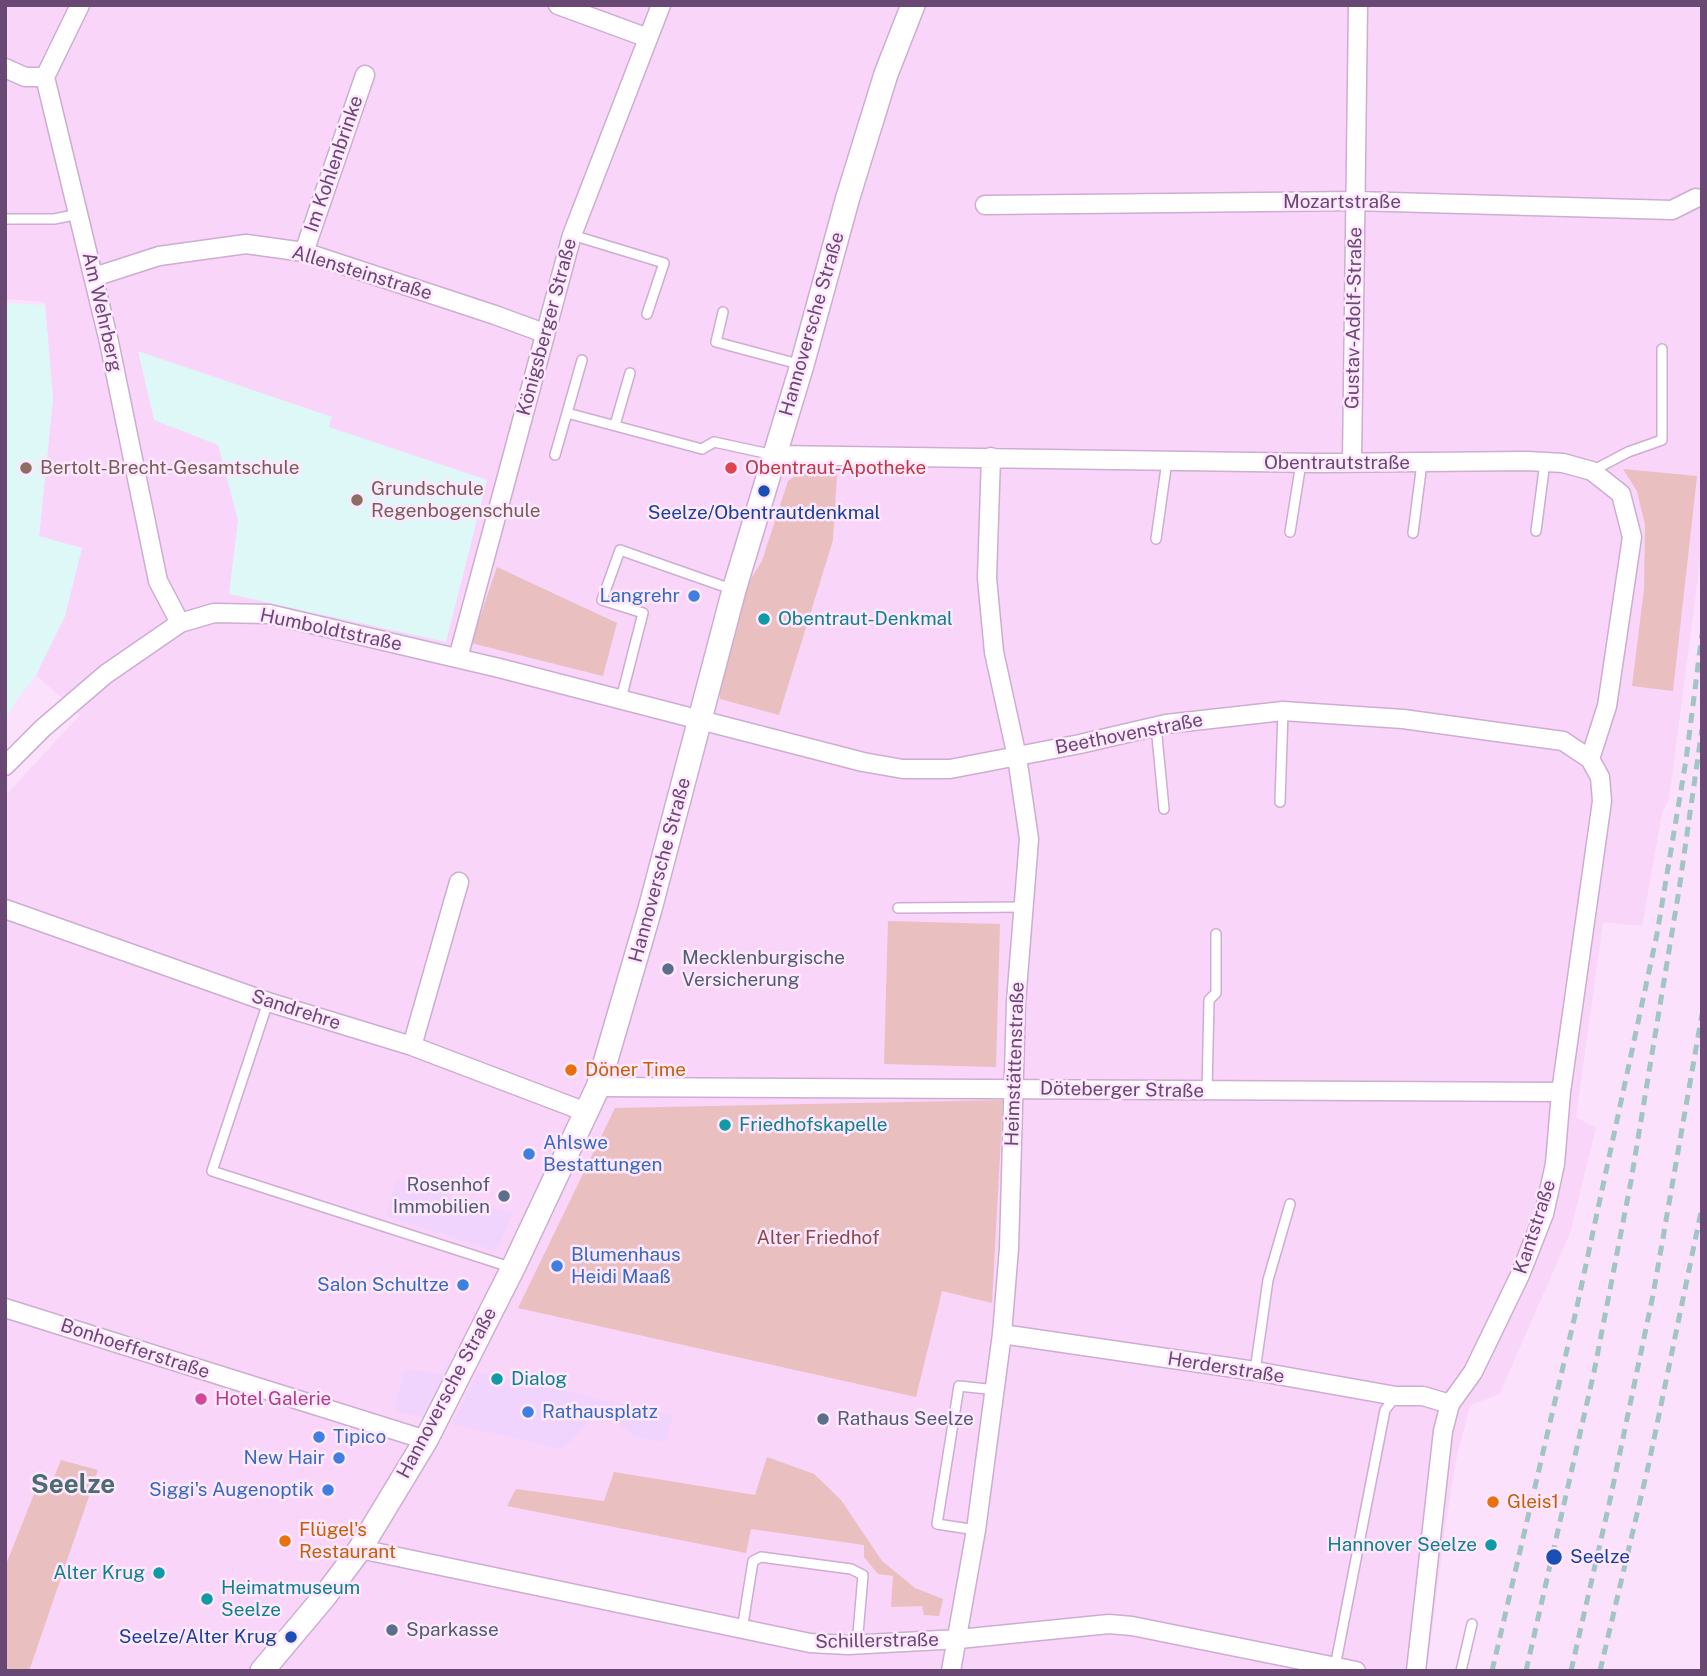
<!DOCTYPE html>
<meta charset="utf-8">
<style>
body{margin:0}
#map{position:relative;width:1707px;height:1676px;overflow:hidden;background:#fce1fc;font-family:"Public Sans",sans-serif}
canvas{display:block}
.frame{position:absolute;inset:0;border:7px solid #694874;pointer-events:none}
</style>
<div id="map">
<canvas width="1707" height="1676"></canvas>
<div class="frame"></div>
</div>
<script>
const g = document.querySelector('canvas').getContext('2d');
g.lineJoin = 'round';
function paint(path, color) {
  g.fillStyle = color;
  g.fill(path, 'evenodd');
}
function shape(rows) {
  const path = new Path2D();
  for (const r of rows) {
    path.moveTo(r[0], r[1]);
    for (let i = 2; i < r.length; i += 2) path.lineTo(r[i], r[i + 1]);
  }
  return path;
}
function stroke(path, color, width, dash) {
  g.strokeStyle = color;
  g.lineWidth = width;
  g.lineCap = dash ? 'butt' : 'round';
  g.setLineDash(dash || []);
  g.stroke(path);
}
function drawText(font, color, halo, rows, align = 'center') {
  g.font = font + ' "Public Sans",sans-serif';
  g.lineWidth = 5;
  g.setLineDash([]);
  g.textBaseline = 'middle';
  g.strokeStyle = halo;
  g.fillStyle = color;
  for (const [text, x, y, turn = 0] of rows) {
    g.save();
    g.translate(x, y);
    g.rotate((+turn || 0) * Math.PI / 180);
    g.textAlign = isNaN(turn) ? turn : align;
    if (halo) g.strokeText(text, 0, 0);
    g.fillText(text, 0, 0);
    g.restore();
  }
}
paint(shape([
 [5,5,1702,5,1702,547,1669,799,1662,813,1642,926,1603,922,1576,1117,1596,1128,1570,1233,1500,1393,1470,1406,1456,1460,1444,1535,1427,1671,5,1671,5,796,80,715,36,675,65,616,82,548,39,537,53,399,45,302,5,299]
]), '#f8d5f9');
paint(shape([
 [397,1178,513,1214,496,1251,386,1216],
 [446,1365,455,1367,429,1419,395,1411,405,1369,443,1374],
 [478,1372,673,1415,666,1442,635,1437,601,1410,563,1449,452,1424]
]), '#f1d4fd');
paint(shape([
 [5,303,45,305,53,399,39,536,82,548,65,616,36,675,16,701,5,721],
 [138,351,332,417,329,427,487,480,446,642,229,594,238,520,218,445,154,420]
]), '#def8f8');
paint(shape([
 [1623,469,1697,476,1673,691,1632,686,1644,589,1645,525,1637,491],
 [799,473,837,474,833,540,779,715,720,699,720,681,749,582,762,561,788,481],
 [497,567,617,623,603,676,471,643],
 [888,921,1000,924,996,1067,884,1064],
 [1003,1100,992,1303,942,1291,916,1397,518,1308,615,1108],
 [767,1457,814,1474,841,1500,882,1561,915,1588,943,1599,939,1616,924,1615,922,1606,891,1607,893,1576,878,1574,864,1557,864,1545,751,1529,746,1553,507,1506,516,1489,604,1501,614,1472,755,1495],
 [61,1460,98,1470,29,1671,5,1671,5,1567,34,1494,44,1485,51,1485]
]), '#eabfc0');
const service = shape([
 [5,219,54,219,79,214],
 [572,235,664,263,647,314],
 [723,312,716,342,802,365],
 [567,413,582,360],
 [615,425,630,373],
 [555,455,567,413,702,449,714,442,774,455],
 [1592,471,1628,452,1662,440,1662,349],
 [1536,531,1545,462],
 [1290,532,1301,463],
 [1413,533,1422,463],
 [1156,539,1167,461],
 [621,699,643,613,602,600,620,550,734,590],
 [1156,726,1164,809],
 [1280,802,1283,711],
 [898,908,1024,907],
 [268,1002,212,1171,513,1268],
 [1207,1091,1209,1000,1216,993,1216,934],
 [1255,1371,1268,1280,1290,1204],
 [976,1530,937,1524,959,1386,996,1390],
 [742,1630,753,1561,761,1557,851,1569,863,1575,857,1645],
 [1335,1667,1385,1410,1396,1396],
 [1461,1671,1472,1624]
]);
const minor = shape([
 [80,5,45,77,109,342,158,581,180,623],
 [558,5,648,38],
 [5,68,25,77,45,77],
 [985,205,1356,201,1672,210,1696,198],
 [304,252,365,75],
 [94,277,159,256,246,244,304,252,495,315,544,333],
 [774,455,1319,463,1527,461,1563,463,1592,471,1621,494,1632,537,1607,706,1590,759],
 [1352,462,1358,5],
 [458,658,572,235,661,5],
 [5,766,43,728,106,674,180,623,214,613,269,614,499,668,863,762,903,769,950,769,1080,744,1166,724,1283,711,1403,719,1563,741,1590,759,1600,777,1602,801,1561,1092,1555,1164,1544,1214,1520,1275,1473,1372,1450,1404,1443,1431,1416,1671],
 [5,909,268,1002,412,1046,586,1112],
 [412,1046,459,882],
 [598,1087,1561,1092],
 [5,1308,426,1440],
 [1002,1334,1255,1371,1396,1396,1423,1396,1450,1404],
 [360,1549,810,1643,848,1645,959,1639,1109,1624,1132,1626,1356,1671],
 [951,1671,976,1530,1002,1334,1009,1248,1016,1002,1029,839,1017,757,994,652,987,578,991,457]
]);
const tertiary = shape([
 [262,1671,325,1596,360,1549,426,1440,513,1268,598,1087,650,909,734,590,802,365,848,197,886,74,913,5]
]);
stroke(service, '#cdadd2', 12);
stroke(minor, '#cdadd2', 21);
stroke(tertiary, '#cdadd2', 26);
stroke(service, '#fff', 9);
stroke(minor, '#fff', 18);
stroke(tertiary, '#fff', 23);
stroke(shape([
 [1492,1671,1576,1311,1657,934,1686,760,1702,634],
 [1526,1671,1594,1372,1631,1181,1679,890,1702,729],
 [1571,1671,1610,1500,1653,1295,1702,1014],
 [1600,1671,1649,1463,1702,1207]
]), '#a0c5c3', 5, [10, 7]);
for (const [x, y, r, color] of [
 [26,468,7,"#8d6e63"],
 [731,468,7,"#e0444e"],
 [764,491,7,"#1a4fb4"],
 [357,500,7,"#8d6e63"],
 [694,596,7,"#3f7fe0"],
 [764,619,7,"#0f9aa8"],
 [668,969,7,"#5c6f8a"],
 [571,1070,7,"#e8710a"],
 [725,1125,7,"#0f9aa8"],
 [529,1154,7,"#3f7fe0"],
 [504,1196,7,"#5c6f8a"],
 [557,1266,7,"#3f7fe0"],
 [463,1285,7,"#3f7fe0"],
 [497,1379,7,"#0f9aa8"],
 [201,1399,7,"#d1479c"],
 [528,1412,7,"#3f7fe0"],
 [823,1419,7,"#5c6f8a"],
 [319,1437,7,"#3f7fe0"],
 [339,1458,7,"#3f7fe0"],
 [328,1490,7,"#3f7fe0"],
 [1493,1502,7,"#e8710a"],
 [285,1541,7,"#e8710a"],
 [1491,1545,7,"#0f9aa8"],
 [1554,1557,9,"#1a4fb4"],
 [159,1573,7,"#0f9aa8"],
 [207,1599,7,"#0f9aa8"],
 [392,1630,7,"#5c6f8a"],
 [291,1637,7,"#1a4fb4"]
]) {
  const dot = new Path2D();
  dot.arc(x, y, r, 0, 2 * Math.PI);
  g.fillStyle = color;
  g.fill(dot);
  stroke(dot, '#ffe7ff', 2.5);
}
drawText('19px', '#694874', '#ffe7ff', [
 ["Im Kohlenbrinke",334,164,-71],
 ["Mozartstraße",1342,202],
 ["Allensteinstraße",362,273,17],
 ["Am Wehrberg",102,312,77],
 ["Gustav-Adolf-Straße",1354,318,-89],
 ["Hannoversche Straße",812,324,-74],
 ["Königsberger Straße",547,327,-75],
 ["Obentrautstraße",1337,463],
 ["Humboldtstraße",331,630,12],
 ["Beethovenstraße",1129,734,-11],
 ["Hannoversche Straße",660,870,-75],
 ["Sandrehre",296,1010,18],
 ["Heimstättenstraße",1015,1064,-88],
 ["Döteberger Straße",1122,1090,1],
 ["Kantstraße",1535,1227,-72],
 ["Bonhoefferstraße",135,1349,18],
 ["Herderstraße",1226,1368,9],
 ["Hannoversche Straße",447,1393,-62],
 ["Schillerstraße",877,1641,-1]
]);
drawText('19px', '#785e54', '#ffe7ff', [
 ["Bertolt-Brecht-Gesamtschule",40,468],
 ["Grundschule",371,489],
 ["Regenbogenschule",371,511]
], 'left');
drawText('19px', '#be3a42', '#ffe7ff', [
 ["Obentraut-Apotheke",745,468]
], 'left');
drawText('19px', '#164399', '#ffe7ff', [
 ["Seelze/Obentrautdenkmal",764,513],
 ["Seelze",1570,1557,"left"],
 ["Seelze/Alter Krug",277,1637,"right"]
]);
drawText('19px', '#366cbe', '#ffe7ff', [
 ["Langrehr",680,596],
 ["Ahlswe",543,1143,"left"],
 ["Bestattungen",543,1165,"left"],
 ["Blumenhaus",571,1255,"left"],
 ["Heidi Maaß",571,1277,"left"],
 ["Salon Schultze",449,1285],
 ["Rathausplatz",542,1412,"left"],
 ["Tipico",333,1437,"left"],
 ["New Hair",325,1458],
 ["Siggi's Augenoptik",314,1490]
], 'right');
drawText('19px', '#0d838f', '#ffe7ff', [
 ["Obentraut-Denkmal",778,619],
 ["Friedhofskapelle",739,1125],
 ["Dialog",511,1379],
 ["Hannover Seelze",1477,1545,"right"],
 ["Alter Krug",145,1573,"right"],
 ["Heimatmuseum",221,1588],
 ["Seelze",221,1610]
], 'left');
drawText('19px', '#4e5e75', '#ffe7ff', [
 ["Mecklenburgische",682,958],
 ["Versicherung",682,980],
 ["Rosenhof",490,1185,"right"],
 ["Immobilien",490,1207,"right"],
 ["Rathaus Seelze",837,1419],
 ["Sparkasse",406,1630]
], 'left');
drawText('19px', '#c56008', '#ffe7ff', [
 ["Döner Time",585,1070],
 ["Gleis1",1507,1502],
 ["Flügel's",299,1530],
 ["Restaurant",299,1552]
], 'left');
drawText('19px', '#864c45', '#ffe7ff', [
 ["Alter Friedhof",818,1238]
]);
drawText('19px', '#b23c85', '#ffe7ff', [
 ["Hotel Galerie",215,1399]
], 'left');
drawText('bold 26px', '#4a6d70', '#ffe7ff', [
 ["Seelze",73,1485]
]);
</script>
